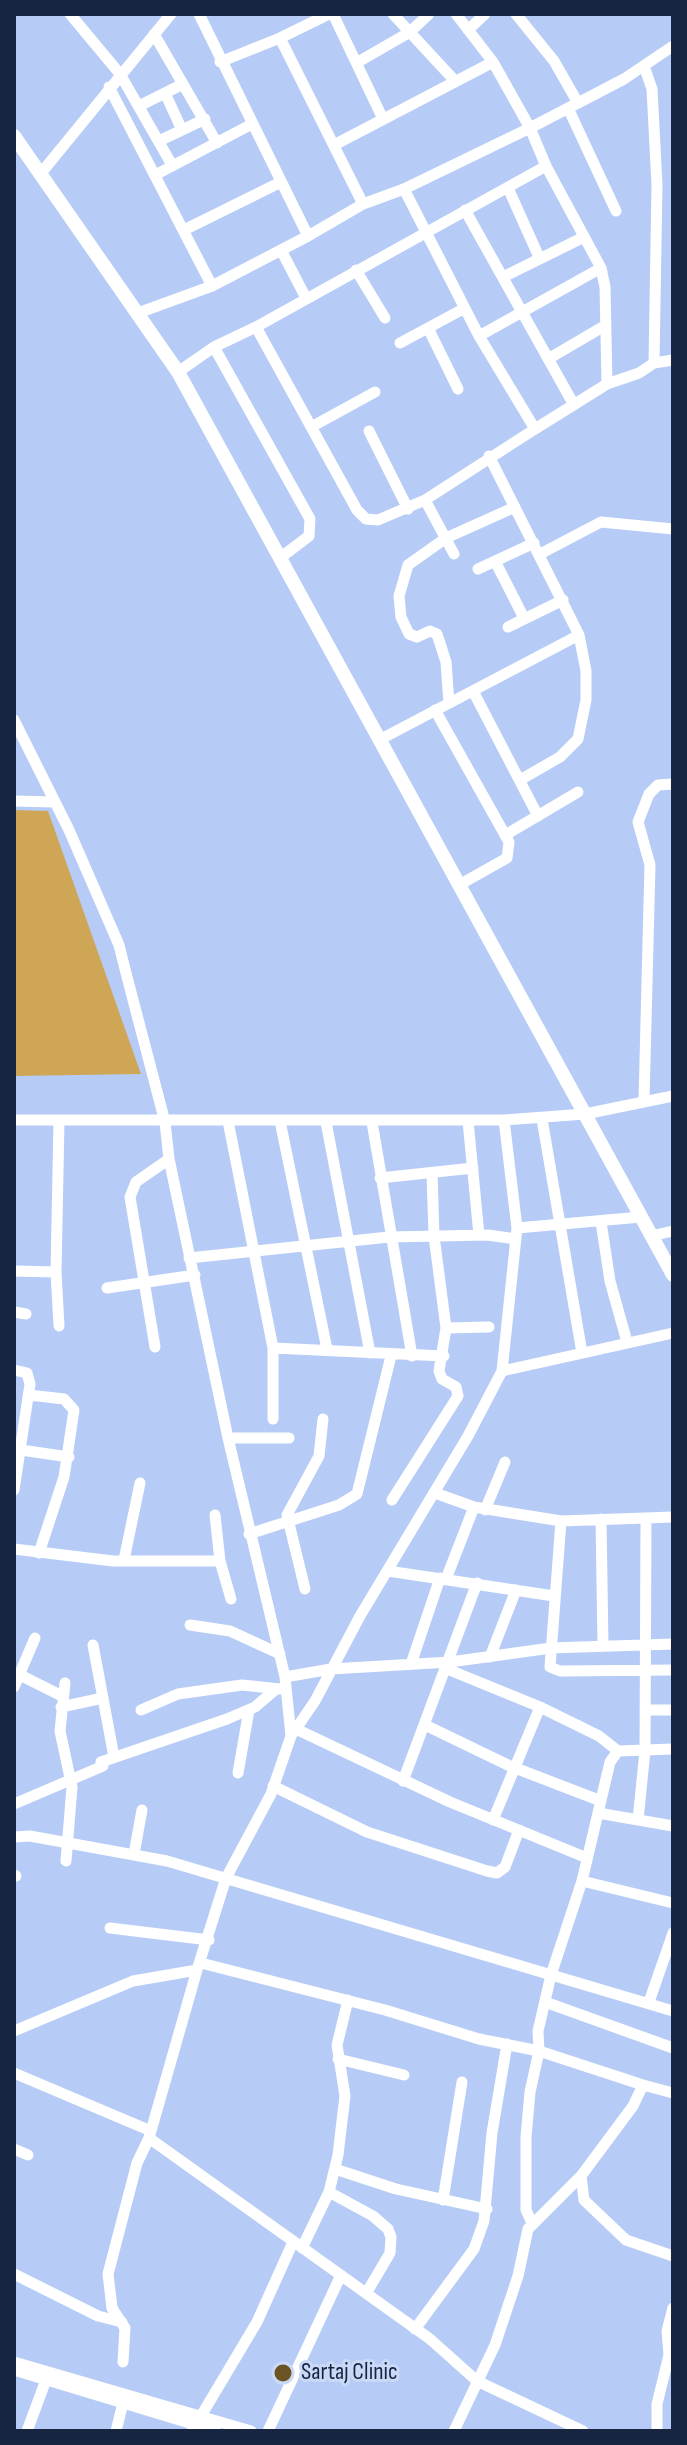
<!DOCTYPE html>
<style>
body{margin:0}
#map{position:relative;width:687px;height:2445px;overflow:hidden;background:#b6ccf6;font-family:"Sofia Sans Condensed",sans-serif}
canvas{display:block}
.frame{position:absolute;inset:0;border:16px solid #172540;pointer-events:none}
</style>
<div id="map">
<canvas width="687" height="2445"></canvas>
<div class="frame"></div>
</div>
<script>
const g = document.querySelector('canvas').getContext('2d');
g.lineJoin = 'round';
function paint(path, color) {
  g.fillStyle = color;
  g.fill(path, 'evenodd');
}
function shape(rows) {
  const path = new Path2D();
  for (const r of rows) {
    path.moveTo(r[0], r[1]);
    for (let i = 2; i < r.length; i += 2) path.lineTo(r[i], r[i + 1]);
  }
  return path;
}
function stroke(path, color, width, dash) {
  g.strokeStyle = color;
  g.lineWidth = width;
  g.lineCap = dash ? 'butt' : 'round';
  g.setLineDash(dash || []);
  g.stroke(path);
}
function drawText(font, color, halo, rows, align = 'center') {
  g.font = font + ' "Sofia Sans Condensed",sans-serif';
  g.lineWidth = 6;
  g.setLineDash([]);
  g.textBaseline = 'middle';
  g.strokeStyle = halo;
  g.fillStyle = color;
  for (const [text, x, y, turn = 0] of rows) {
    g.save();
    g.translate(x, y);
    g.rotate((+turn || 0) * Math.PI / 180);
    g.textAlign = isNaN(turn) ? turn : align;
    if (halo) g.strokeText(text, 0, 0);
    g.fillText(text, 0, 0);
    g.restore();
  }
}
paint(shape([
 [14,810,48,811,141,1074,14,1076]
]), '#cea655');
stroke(shape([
 [70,14,120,74,172,165],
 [199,14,308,236,363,204,404,189,530,128,493,62,334,145],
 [333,14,383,119],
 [393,14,455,81],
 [456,14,493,62],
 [516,14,554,61,578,103],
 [468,30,485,14],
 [154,34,217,143],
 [280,38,329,14],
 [220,62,280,38,363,204],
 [358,62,410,32,429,14],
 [644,66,652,89,657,185,654,363],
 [109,87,212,286],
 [165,93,182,130],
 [139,106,183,84],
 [568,108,616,211],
 [159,141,205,119],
 [42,172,171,14],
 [157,174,252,124],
 [508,188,539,257],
 [404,189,479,336,535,429,607,384,639,373,654,363,673,360],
 [465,210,574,405],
 [184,230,281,182],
 [281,250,306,298],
 [601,268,605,287,607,384],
 [356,270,385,318],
 [503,277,584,237],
 [138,313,212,286,308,236],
 [256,327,357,510,366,519,378,520,425,500,535,429],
 [428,328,458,389],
 [479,336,601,268,546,166],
 [400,343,465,308],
 [214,347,310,519,309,536,280,558],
 [548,359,606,325],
 [178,372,214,347,256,327,546,166,530,128,624,79,673,46],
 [313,426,375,392],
 [369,431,408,509],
 [425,500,454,554],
 [540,554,601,522,673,529],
 [495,561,524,618],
 [478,569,534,543],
 [508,627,563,600],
 [473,691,538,816],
 [449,703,446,662,437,634,430,631,417,637,409,634,401,617,399,596,408,565,446,538,515,507],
 [435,710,509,842,507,858,459,885],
 [14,720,69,830,119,945,126,973,165,1122,169,1159,228,1438,285,1677,291,1736,271,1794,226,1878,197,1970,133,1981,14,2031],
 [381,739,579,635,489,456],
 [520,780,560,757,578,739,586,700,586,671,579,635],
 [14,801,55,802],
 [507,834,578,792],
 [644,1100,650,865,638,822,649,794,658,785,673,784],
 [542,1119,582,1353],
 [14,1120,504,1120,585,1114,673,1096],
 [59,1120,56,1272,59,1326],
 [228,1121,273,1348,273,1419],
 [280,1121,327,1349],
 [468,1121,479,1235],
 [326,1122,370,1353],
 [372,1122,412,1356],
 [380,1178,473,1168],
 [601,1222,610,1281,627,1342],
 [517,1228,641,1217],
 [651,1236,673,1231],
 [189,1258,389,1237,488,1235,516,1239],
 [14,1271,56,1272],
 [107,1288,195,1275],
 [14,1312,26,1314],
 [446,1328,489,1327],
 [155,1347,130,1197,136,1182,169,1159],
 [273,1348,444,1356],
 [14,1370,27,1373,30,1384,14,1490],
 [502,1371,673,1333],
 [29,1395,64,1399,74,1410,64,1477,39,1553],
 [228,1438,289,1438],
 [14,1449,69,1457],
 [435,1493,474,1507,561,1521,673,1517],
 [392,1500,458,1396,456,1387,442,1379,439,1371,446,1328,434,1236,432,1173],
 [485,1510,505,1462],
 [215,1515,220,1561,231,1599],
 [601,1519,603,1646],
 [561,1521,550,1667,560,1671,673,1670],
 [249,1534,339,1505,357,1494,391,1356],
 [14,1549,113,1561,220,1561],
 [124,1560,140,1483],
 [388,1571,554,1596],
 [446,1579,474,1507],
 [305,1589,287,1515,319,1456,323,1419],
 [190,1625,230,1631,280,1654],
 [93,1645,114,1757],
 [490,1657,516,1590],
 [411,1664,440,1578],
 [447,1669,540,1707,599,1736,618,1751],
 [18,1674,62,1696],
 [285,1677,331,1669,450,1662,551,1648,673,1644],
 [65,1683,60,1731,72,1787,66,1861],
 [14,1687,35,1638],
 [61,1707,103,1698],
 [141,1710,178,1694,242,1685,280,1689],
 [645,1710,673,1710],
 [425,1725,510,1766,601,1801],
 [296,1729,450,1802,587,1858],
 [291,1736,315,1701,360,1616,468,1436,502,1371,517,1228,504,1120],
 [101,1762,227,1719,255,1707,276,1689],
 [238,1773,249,1710],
 [403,1781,477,1583],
 [273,1786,367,1832,487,1871,497,1873,505,1867,519,1830],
 [14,1804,103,1766],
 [598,1813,673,1826],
 [493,1820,540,1707],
 [638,1820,645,1751,646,1519],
 [14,1837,30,1836,167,1861,673,2011],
 [134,1854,142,1810],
 [14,1875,16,1876],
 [582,1881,673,1903],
 [110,1928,209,1940],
 [201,1963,385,2010,479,2039,539,2051,530,2092,526,2137,526,2210,532,2223],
 [197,1970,149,2138,430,2339,477,2381,583,2431],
 [545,2002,673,2048],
 [649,2002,673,1933],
 [338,2059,404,2075],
 [14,2073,151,2131],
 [643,2085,673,2093],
 [14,2149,28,2155],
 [335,2169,396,2189,487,2209],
 [581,2176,584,2200,626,2240,673,2256],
 [329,2192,373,2216,388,2229,391,2237,390,2253,367,2292],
 [443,2200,462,2082],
 [302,2248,329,2192,338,2155,345,2096,337,2045,348,2000],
 [14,2274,98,2316,122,2322],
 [415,2329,474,2249,484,2221,492,2133,507,2044],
 [14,2362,251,2431],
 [123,2362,125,2328,112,2308,108,2274,137,2163,149,2138],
 [14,2370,216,2431],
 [27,2431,46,2380],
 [116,2431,123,2403],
 [192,2431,257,2322,293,2242],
 [268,2431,341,2275],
 [454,2431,495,2345,518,2276,528,2229,581,2176,633,2106,643,2085,539,2051,538,2031,551,1975,582,1881,610,1762,618,1751,673,1749],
 [657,2431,657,2404,669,2355,667,2331,673,2308]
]), '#fff', 11);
stroke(shape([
 [14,136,178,372,673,1275]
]), '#fff', 14);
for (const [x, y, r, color] of [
 [283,2373,10,"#6b5424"]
]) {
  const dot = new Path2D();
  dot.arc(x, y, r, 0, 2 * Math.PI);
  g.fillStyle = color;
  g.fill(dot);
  stroke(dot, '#cad9f6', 3);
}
drawText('24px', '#172540', '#cad9f6', [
 ["Sartaj Clinic",301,2373]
], 'left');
</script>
